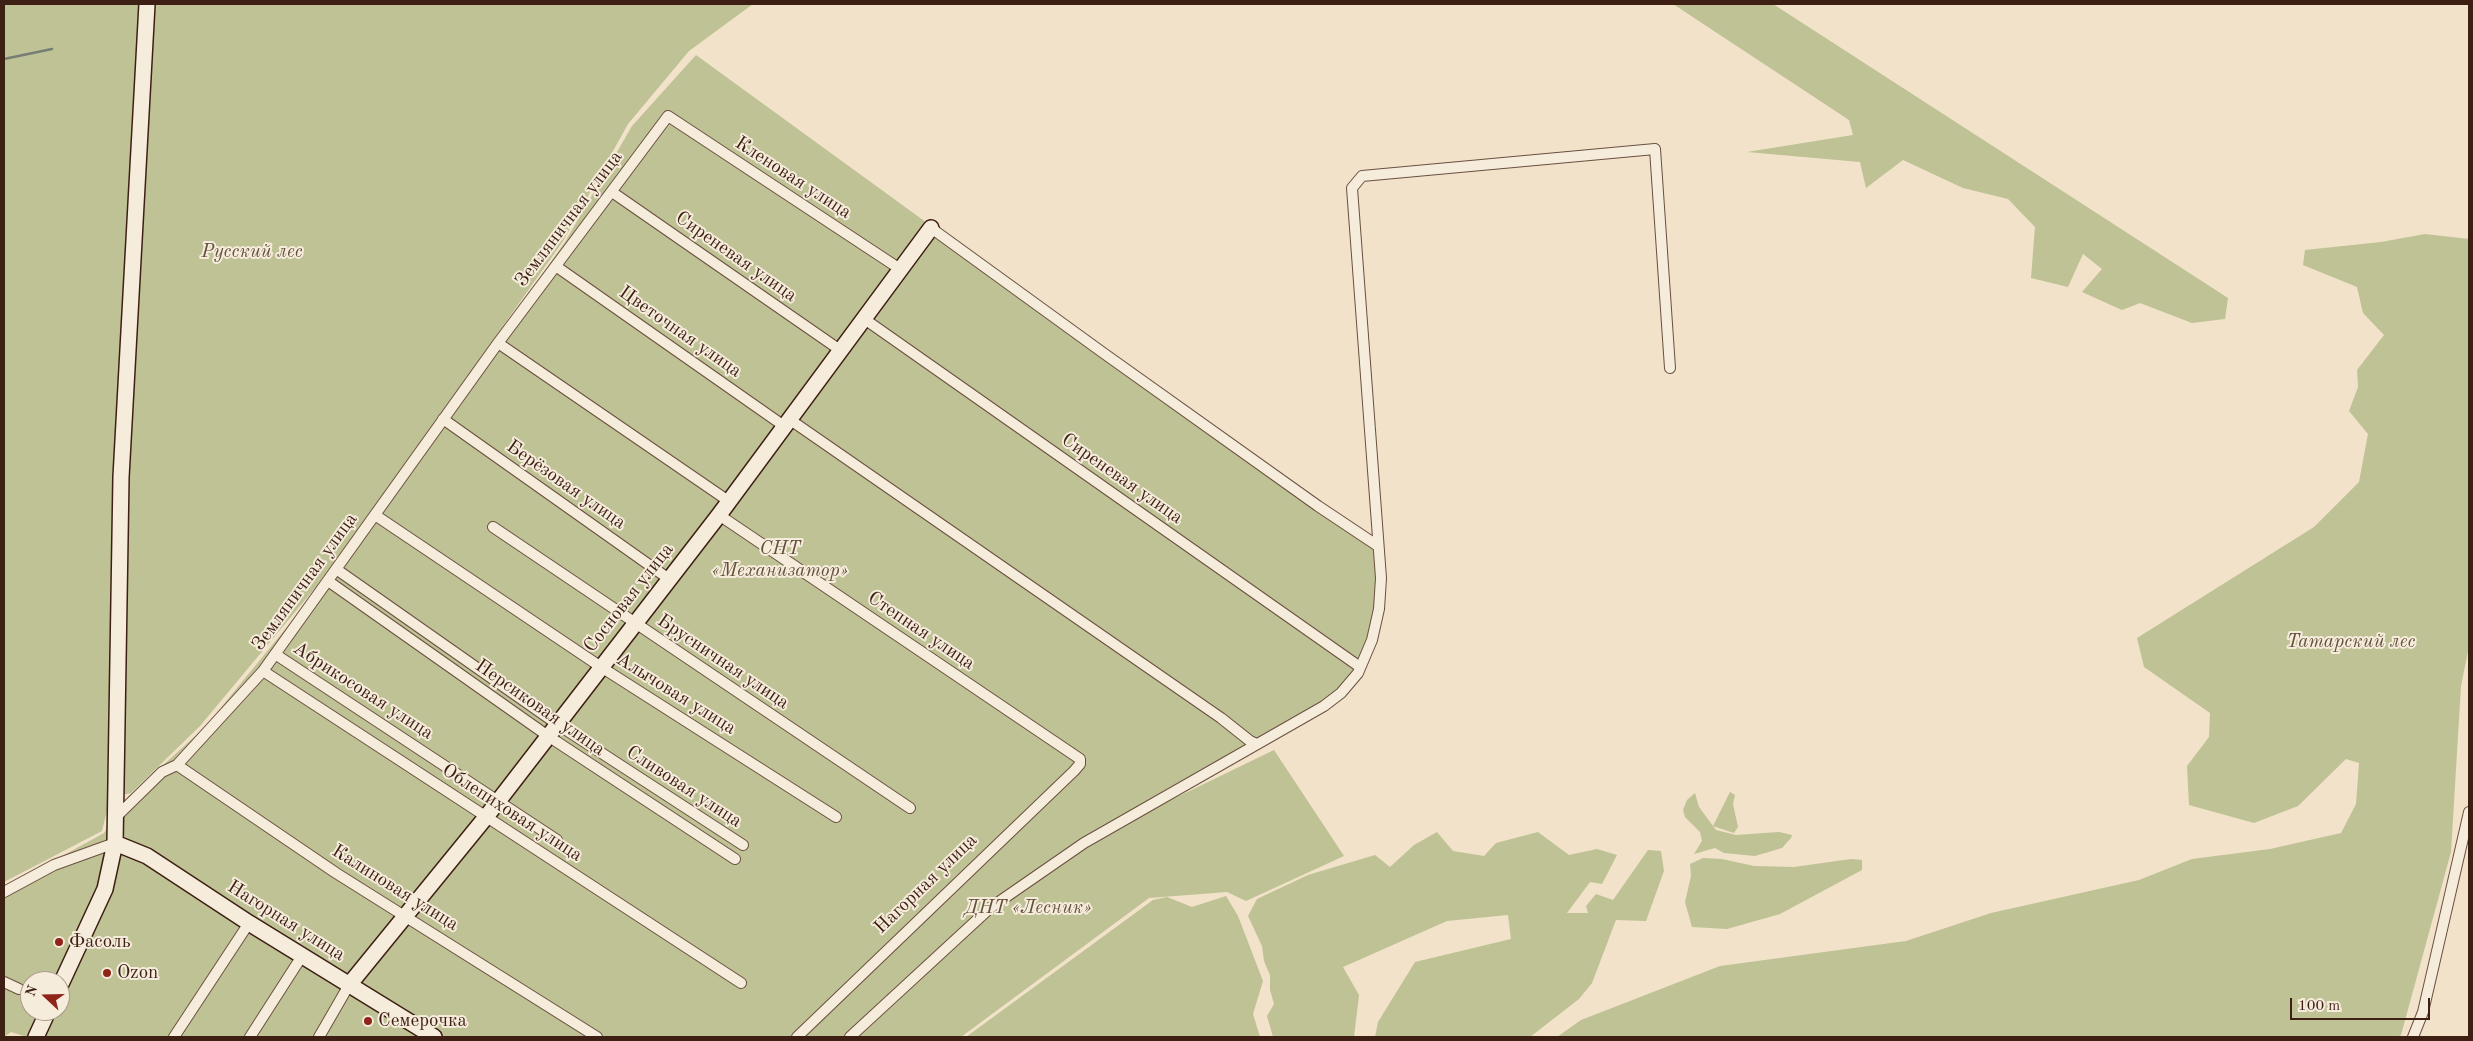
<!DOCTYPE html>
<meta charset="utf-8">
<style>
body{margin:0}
#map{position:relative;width:2473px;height:1041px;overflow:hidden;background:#f1e2c9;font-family:"Old Standard TT",serif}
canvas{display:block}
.frame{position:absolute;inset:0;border:5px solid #3e1f14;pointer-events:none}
.north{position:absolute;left:20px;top:971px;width:50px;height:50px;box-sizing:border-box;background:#f6ecdc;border:1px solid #ac9a8c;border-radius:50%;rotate:291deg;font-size:14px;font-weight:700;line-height:20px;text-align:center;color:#3e1f14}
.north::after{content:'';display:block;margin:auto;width:18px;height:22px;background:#8f2418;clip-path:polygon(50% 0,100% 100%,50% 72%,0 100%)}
.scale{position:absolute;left:2290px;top:998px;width:140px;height:22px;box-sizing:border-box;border:2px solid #3e1f14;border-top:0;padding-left:6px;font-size:15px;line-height:18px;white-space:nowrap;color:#3e1f14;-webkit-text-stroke:4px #f6ecdc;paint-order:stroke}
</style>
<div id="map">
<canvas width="2473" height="1041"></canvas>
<div class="frame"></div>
<div class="north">N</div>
<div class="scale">100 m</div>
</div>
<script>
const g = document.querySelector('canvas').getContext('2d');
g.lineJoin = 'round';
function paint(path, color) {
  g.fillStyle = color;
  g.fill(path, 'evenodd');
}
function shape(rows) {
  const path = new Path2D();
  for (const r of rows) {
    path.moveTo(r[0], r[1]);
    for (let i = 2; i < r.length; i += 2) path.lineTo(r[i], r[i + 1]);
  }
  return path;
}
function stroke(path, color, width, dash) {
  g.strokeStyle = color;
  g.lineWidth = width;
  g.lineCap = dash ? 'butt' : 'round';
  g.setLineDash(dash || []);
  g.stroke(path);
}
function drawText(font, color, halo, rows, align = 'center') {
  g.font = font + ' "Old Standard TT",serif';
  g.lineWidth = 4;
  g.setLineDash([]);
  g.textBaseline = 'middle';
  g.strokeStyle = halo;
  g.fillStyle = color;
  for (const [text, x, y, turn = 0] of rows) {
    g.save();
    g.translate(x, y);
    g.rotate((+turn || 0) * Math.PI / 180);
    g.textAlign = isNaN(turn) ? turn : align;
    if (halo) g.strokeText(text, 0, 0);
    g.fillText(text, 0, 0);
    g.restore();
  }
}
paint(shape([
 [4,4,753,4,689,51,628,124,563,241,419,445,315,588,200,726,131,793,110,798,102,831,4,882],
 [1673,4,1773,4,2228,298,2225,319,2192,323,2140,303,2122,310,2082,292,2102,269,2083,254,2068,287,2031,278,2035,227,2008,199,1963,188,1903,160,1866,188,1860,162,1747,152,1853,135,1849,120],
 [696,55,1374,548,1380,589,1366,649,1352,676,1331,697,1165,790,1064,852,1071,858,1138,816,1274,750,1344,856,1246,901,1227,892,1149,898,961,1037,27,1037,11,1032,4,1037,4,888,104,833,128,797,205,727,319,588,565,242,632,126],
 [30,981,60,981,60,1011,30,1011],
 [2425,234,2469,239,2469,646,2461,686,2451,852,2401,1035,2398,1037,1557,1037,1581,1020,1720,966,1906,941,1991,913,2139,880,2192,859,2270,849,2341,833,2356,804,2359,763,2346,759,2298,806,2254,823,2189,805,2187,766,2209,737,2210,713,2144,667,2137,638,2314,527,2359,482,2368,434,2349,411,2358,387,2357,370,2384,335,2363,313,2357,287,2303,265,2305,250,2381,242],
 [1730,792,1735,795,1733,804,1738,827,1734,833,1713,826],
 [1695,793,1699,807,1716,830,1736,835,1779,832,1792,835,1791,838,1782,848,1755,856,1724,853,1715,848,1694,854,1702,841,1700,832,1685,817,1683,810,1687,800],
 [1437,832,1453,851,1484,856,1496,843,1538,832,1569,855,1597,849,1617,855,1602,884,1590,882,1567,913,1588,913,1586,906,1596,894,1613,900,1648,850,1661,851,1664,871,1646,921,1616,920,1592,983,1579,999,1530,1037,1375,1037,1378,1022,1415,962,1511,939,1508,915,1447,921,1343,967,1359,995,1354,1037,1273,1037,1267,1016,1274,1004,1270,990,1270,975,1264,961,1262,946,1248,916,1257,899,1308,875,1375,855,1390,867,1414,845],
 [1703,858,1722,859,1754,866,1794,867,1851,859,1862,860,1862,870,1780,914,1727,929,1692,927,1685,902,1691,876,1690,864],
 [1226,896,1238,916,1263,981,1253,1014,1260,1037,966,1037,1153,900,1167,897,1192,907]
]), '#bec294');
stroke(shape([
 [4,59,52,49]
]), '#767e76', 2.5);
const street = shape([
 [612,192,840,350],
 [931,228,1102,352,1318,506,1378,546],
 [557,267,784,426],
 [863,318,1360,667],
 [498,343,727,500],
 [443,419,669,579],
 [789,419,1221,718,1250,741,1257,744],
 [375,515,601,667,836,817],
 [719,515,1080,759,1080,764,1074,771,797,1037],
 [493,527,910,808],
 [336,569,557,724,743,845],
 [328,581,548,736,735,859],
 [275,654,557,840],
 [263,671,741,983],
 [177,765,336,873,597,1037],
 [115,818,162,772,177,765,263,671,498,343,668,116,900,269],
 [4,892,54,865,115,843],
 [4,982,19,989],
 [174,1037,249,923],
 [250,1037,302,956],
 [319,1037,349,985],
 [850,1037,990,908,1084,843,1324,706,1341,693,1358,673,1372,640,1379,609,1381,578,1352,188,1362,176,1655,149,1670,368],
 [2413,1037,2423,1012,2469,812]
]);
const secondary = shape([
 [115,843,147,856,249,923,434,1037],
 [349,985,486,817,719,515,931,228],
 [60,986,105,889,115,843,121,477,147,4],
 [36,1037,48,1011]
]);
stroke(street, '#6b5041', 12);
stroke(secondary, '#3e1f14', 18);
stroke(street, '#f6ecdc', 10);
stroke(secondary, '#f6ecdc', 15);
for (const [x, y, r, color] of [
 [59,942,5,"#8f2418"],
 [107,973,5,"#8f2418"],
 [368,1021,5,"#8f2418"]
]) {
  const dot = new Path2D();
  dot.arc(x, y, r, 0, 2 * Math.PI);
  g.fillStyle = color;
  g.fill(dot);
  stroke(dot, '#f6ecdc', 2);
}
drawText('19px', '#3e1f14', '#f6ecdc', [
 ["Кленовая улица",793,178,33],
 ["Земляничная улица",569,219,-53],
 ["Сиреневая улица",736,257,35],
 ["Цветочная улица",680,332,35],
 ["Сиреневая улица",1122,479,35],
 ["Берёзовая улица",566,485,35],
 ["Земляничная улица",305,582,-54],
 ["Сосновая улица",629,598,-52],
 ["Степная улица",921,631,34],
 ["Брусничная улица",723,662,34],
 ["Абрикосовая улица",363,691,33],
 ["Алычовая улица",676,694,32],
 ["Персиковая улица",540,708,35],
 ["Сливовая улица",684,787,33],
 ["Облепиховая улица",512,813,33],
 ["Нагорная улица",926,884,-44],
 ["Калиновая улица",395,888,32],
 ["Нагорная улица",286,921,32]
]);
drawText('italic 19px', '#64503a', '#f6ecdc', [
 ["Русский лес",252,252],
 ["СНТ",780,549],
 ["«Механизатор»",780,571],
 ["Татарский лес",2351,642],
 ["ДНТ «Лесник»",1028,908]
]);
drawText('19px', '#3e1f14', '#f6ecdc', [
 ["Фасоль",69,942],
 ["Ozon",117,973],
 ["Семерочка",378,1021]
], 'left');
</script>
